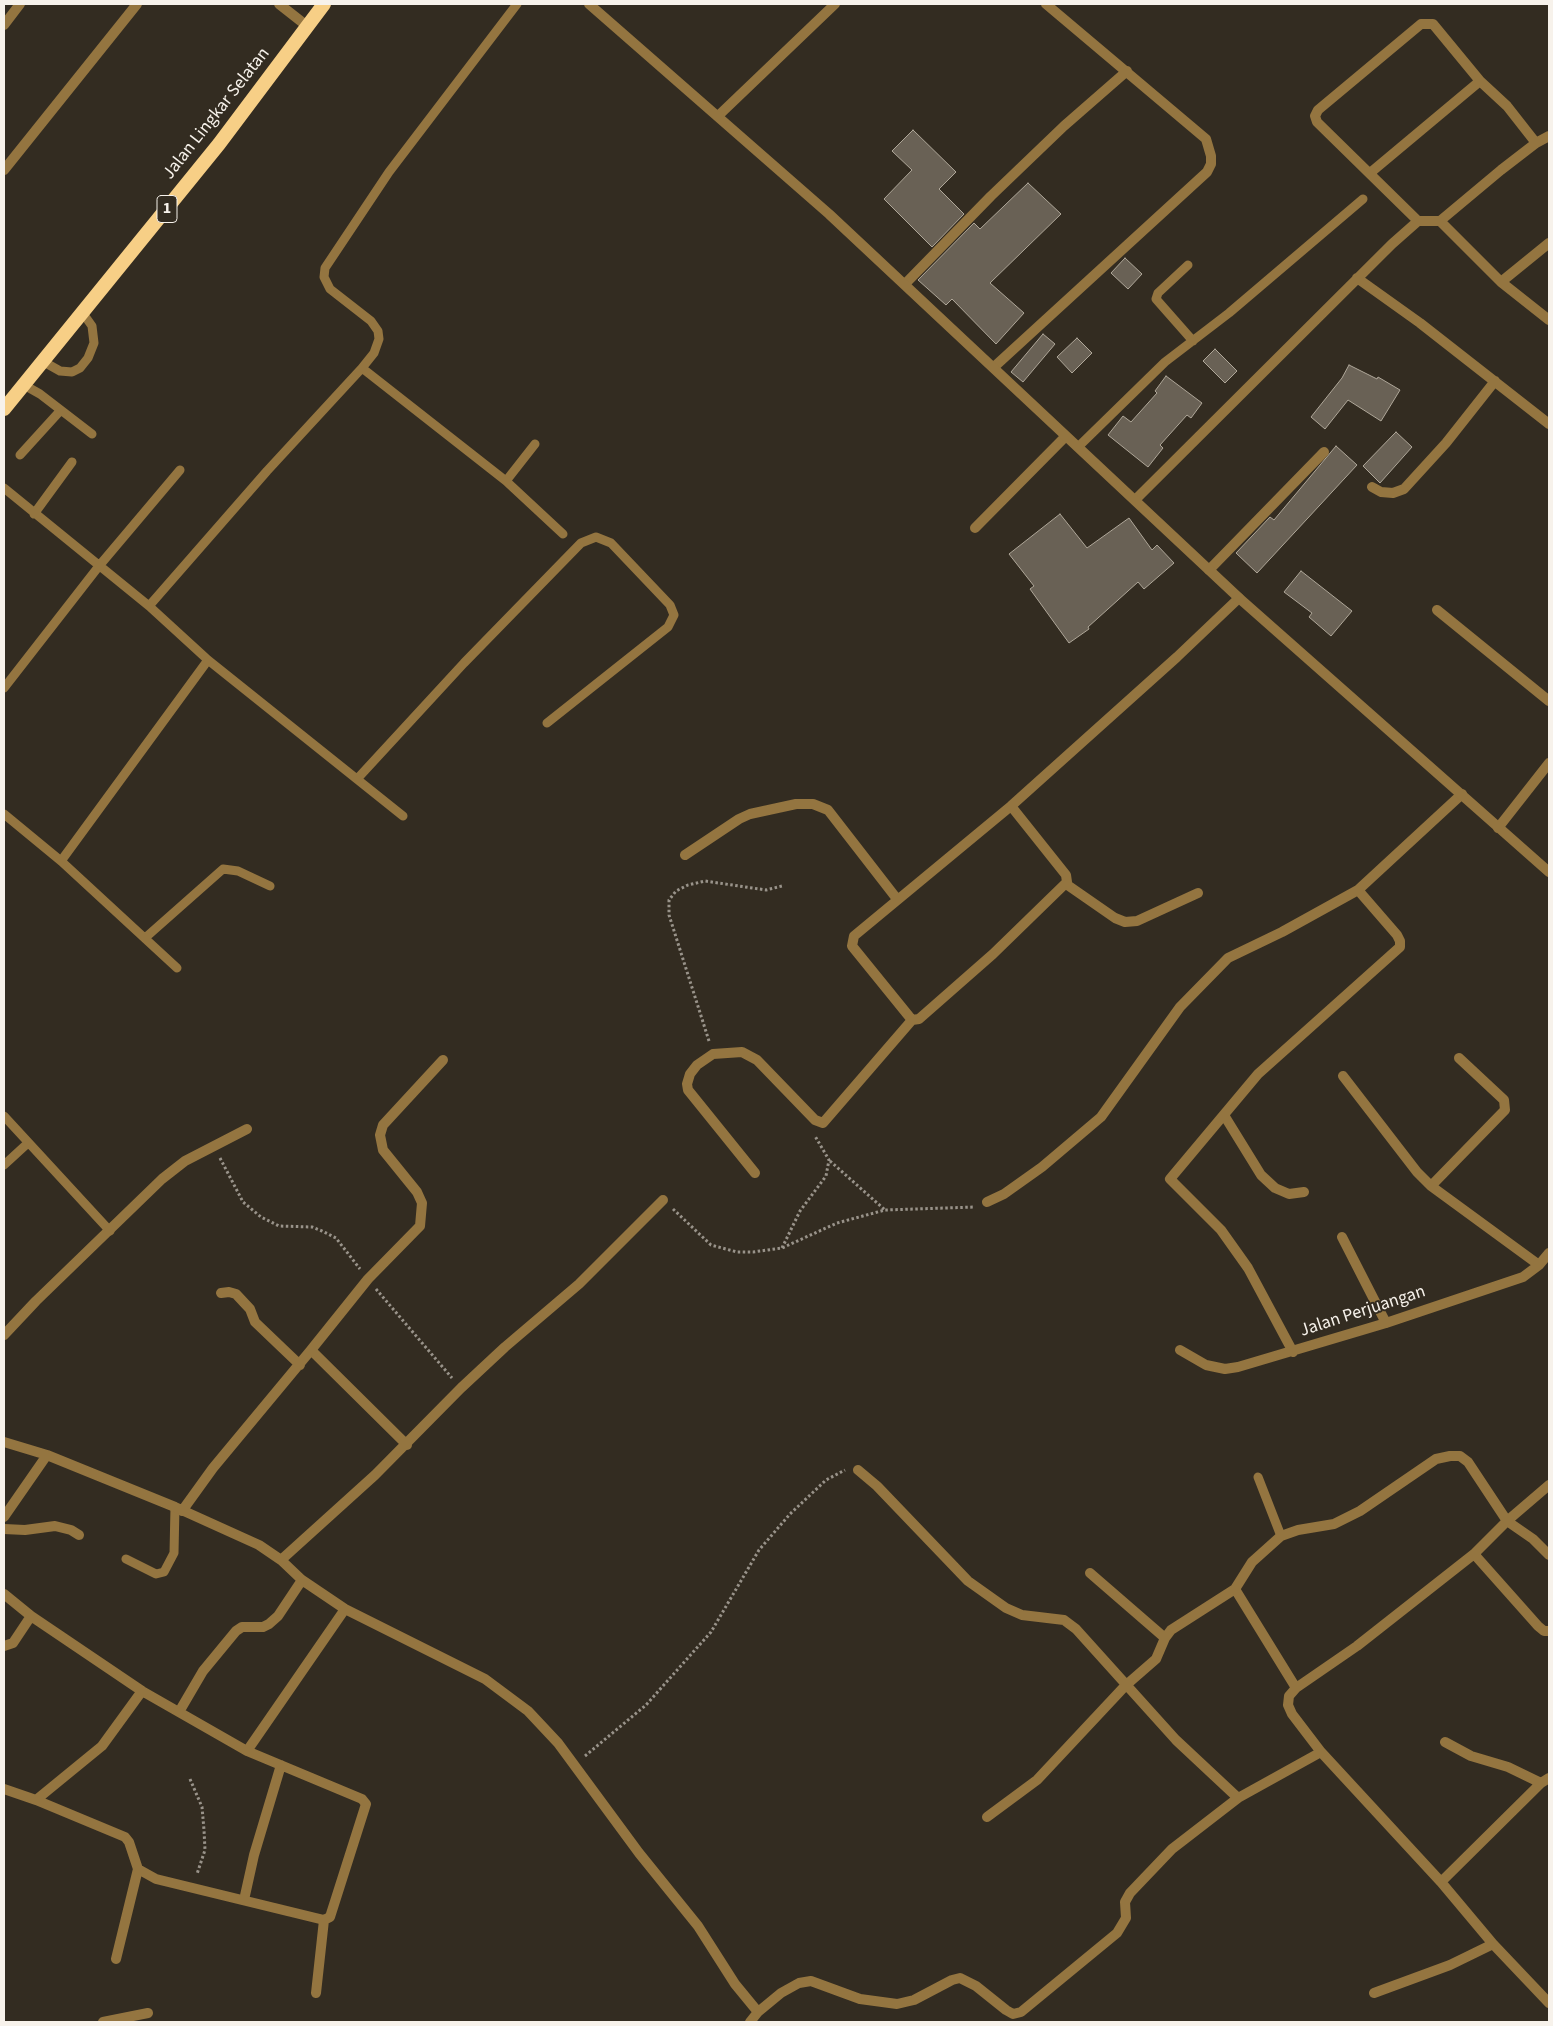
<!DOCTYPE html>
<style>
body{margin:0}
#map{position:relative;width:1553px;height:2026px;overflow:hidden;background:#332c21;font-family:"Source Sans 3",sans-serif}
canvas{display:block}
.frame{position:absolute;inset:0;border:5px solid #f7f2eb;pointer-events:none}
</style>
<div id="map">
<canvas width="1553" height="2026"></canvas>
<div class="frame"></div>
</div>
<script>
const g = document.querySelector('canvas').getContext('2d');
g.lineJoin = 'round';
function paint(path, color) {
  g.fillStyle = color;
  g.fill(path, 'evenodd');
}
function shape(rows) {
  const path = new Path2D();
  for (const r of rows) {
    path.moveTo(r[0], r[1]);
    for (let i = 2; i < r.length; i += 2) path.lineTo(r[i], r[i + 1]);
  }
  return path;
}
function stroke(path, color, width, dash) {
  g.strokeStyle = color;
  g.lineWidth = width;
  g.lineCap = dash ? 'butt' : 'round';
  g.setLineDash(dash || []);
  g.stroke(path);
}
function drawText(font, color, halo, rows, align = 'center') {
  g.font = font + ' "Source Sans 3",sans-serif';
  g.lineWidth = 4;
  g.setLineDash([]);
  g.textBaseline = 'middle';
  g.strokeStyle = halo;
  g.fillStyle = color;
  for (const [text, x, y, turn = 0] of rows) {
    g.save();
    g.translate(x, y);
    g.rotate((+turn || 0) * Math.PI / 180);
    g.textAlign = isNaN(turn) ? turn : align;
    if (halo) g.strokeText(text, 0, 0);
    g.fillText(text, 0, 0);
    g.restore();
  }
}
const building = shape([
 [913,130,956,172,939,189,964,214,932,247,884,199,912,170,892,151,913,130],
 [1028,183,1061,214,990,283,1024,313,996,344,952,299,946,305,918,280,974,223,980,229,1028,183],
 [1125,258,1142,274,1128,289,1111,273,1125,258],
 [1043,334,1055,344,1023,382,1011,372,1043,334],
 [1077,338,1092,353,1072,373,1057,357,1077,338],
 [1215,349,1237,371,1225,383,1203,361,1215,349],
 [1349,365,1377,379,1378,377,1400,390,1381,421,1348,400,1325,429,1311,417,1342,378,1349,365],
 [1166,376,1202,403,1191,418,1187,415,1160,445,1163,448,1148,467,1108,435,1123,416,1131,422,1157,393,1155,391,1166,376],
 [1396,432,1412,447,1380,483,1363,466,1396,432],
 [1336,446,1357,465,1257,573,1236,553,1270,517,1274,520,1336,446],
 [1060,514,1087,548,1129,518,1152,550,1157,545,1174,563,1144,589,1138,582,1088,627,1089,629,1069,643,1030,589,1034,586,1009,554,1060,514],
 [1301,571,1352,611,1331,636,1309,617,1312,613,1284,592,1301,571]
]);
paint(building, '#696155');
stroke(building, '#afa799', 1);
stroke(shape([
 [709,1041,669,915,669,900,676,891,688,885,705,881,766,890,782,886],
 [220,1158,243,1202,261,1217,279,1226,312,1227,322,1231,336,1238,360,1269],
 [830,1161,885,1210],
 [673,1209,711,1245,737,1252,753,1252,782,1248,837,1223,885,1210,974,1207],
 [782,1248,800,1211,826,1176,829,1160,815,1136],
 [376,1289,452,1378],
 [585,1756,646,1705,711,1632,759,1550,790,1514,826,1480,845,1470],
 [190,1779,202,1807,204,1830,205,1850,197,1874]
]), '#99938a', 3, [2.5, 2.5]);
stroke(shape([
 [1188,265,1158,293,1156,299,1193,341],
 [44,362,60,371,72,372,80,368,88,358,94,343,92,326,82,312],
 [362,368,506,481,563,534],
 [24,385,40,394,92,434],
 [1078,447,1165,362,1229,313,1363,199],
 [20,455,60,411],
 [506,481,535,444],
 [4,488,149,606,208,660,403,816],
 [34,514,72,462],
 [149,606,267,471,362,368,374,353,379,339,378,331,371,321,330,289,324,277,325,268,389,172,517,4],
 [4,688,99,566,180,470],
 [358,778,464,663,581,543,596,537,611,543,670,605,674,615,668,627,547,723],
 [4,814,61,861,177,968],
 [61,861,208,660],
 [145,938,223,869,238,871,270,886],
 [4,1116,110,1231],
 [4,1165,28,1143],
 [1258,1477,1281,1536],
 [126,1559,156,1574,164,1572,174,1553,175,1507]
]), '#947540', 9);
stroke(shape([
 [279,4,307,26],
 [4,25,20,4],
 [718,116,835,4],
 [4,170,137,4],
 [1370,173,1480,81],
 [1418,221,1317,122,1315,116,1318,110,1421,24,1433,24,1480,81,1507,106,1536,143],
 [1440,221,1501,282,1549,320],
 [1357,278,1420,323,1549,424],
 [1501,282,1549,243],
 [905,284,991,196,1064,126,1127,71],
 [994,367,1207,172,1211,164,1211,156,1206,139,1046,4],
 [1372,487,1381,492,1393,493,1404,489,1446,443,1495,381],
 [1135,500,1392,244,1418,221,1440,221,1501,170,1536,143,1549,136],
 [975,528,1065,437],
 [1209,570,1324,452],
 [1437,610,1549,701],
 [1011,806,1066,875,1067,882,993,954,919,1019,912,1020,852,946,854,936,1011,806,1177,657,1239,598],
 [1498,828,1549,763],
 [685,855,739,819,750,814,796,804,813,804,828,810,897,899],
 [1066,884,1115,918,1125,922,1137,921,1198,893],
 [1343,1076,1417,1172,1431,1186,1539,1265],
 [1224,1115,1261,1175,1275,1188,1289,1194,1304,1192],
 [755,1173,688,1090,687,1084,690,1074,697,1065,713,1054,742,1052,757,1060,815,1120,823,1123,912,1020],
 [1431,1186,1505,1110,1504,1100,1459,1058],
 [987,1202,1004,1194,1042,1167,1101,1117,1180,1007,1228,958,1282,932,1358,890,1462,794],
 [1342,1237,1386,1323],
 [221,1293,229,1292,236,1294,250,1309,255,1322,300,1365],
 [4,1335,36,1301,162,1179,185,1161,247,1129],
 [311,1350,368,1279,420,1226,422,1203,417,1192,383,1150,380,1135,383,1125,443,1060],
 [1180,1350,1206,1365,1225,1369,1238,1367,1386,1323,1523,1277,1539,1265,1549,1253],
 [1293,1352,1248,1268,1221,1230,1170,1179,1258,1074,1400,947,1400,941,1397,935,1358,890],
 [4,1442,47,1455,175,1507,259,1545,281,1560,375,1475,461,1388,505,1347,579,1284,663,1200],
 [858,1470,877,1486,968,1581,1006,1608,1022,1615,1064,1620,1076,1629,1176,1740,1238,1798],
 [182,1511,213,1468,311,1350,407,1445],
 [4,1517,47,1455],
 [4,1529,25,1530,55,1526,71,1530,79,1535],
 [1474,1554,1538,1626,1544,1631,1549,1631],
 [281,1560,302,1580,345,1609,485,1679,528,1711,558,1743,639,1853,698,1926,735,1984,758,2012],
 [1090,1573,1165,1638],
 [1235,1589,1296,1688],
 [4,1594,31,1616,142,1691],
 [4,1646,13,1643,31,1616],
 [179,1712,203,1671,236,1631,242,1627,263,1627,269,1624,278,1616,302,1580],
 [1445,1742,1471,1756,1508,1767,1541,1783,1549,1778],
 [4,1789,36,1800,102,1746,142,1691,247,1751,345,1609],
 [36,1800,125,1837,129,1842,138,1869,156,1879,324,1920,330,1917,366,1804,362,1799,247,1751],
 [987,1817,1037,1780,1125,1686,1156,1659,1165,1638,1171,1630,1235,1589,1252,1562,1281,1536,1298,1530,1334,1524,1360,1511,1436,1459,1450,1456,1460,1456,1468,1462,1507,1521,1549,1485],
 [1441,1882,1541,1783],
 [244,1900,254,1855,281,1765],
 [1493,1944,1441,1882,1321,1752,1292,1714,1288,1705,1289,1696,1296,1688,1357,1646,1474,1554,1507,1521,1533,1539,1549,1555],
 [116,1959,138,1869],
 [316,1993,324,1920],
 [1374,1993,1450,1965,1493,1944,1549,2003],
 [103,2022,148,2013],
 [750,2022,758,2012,781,1993,799,1983,811,1981,860,1999,897,2004,914,2000,952,1980,960,1978,976,1986,1006,2010,1013,2014,1021,2012,1117,1933,1126,1918,1125,1902,1130,1893,1172,1849,1238,1798,1321,1752]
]), '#947540', 10);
stroke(shape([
 [589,4,829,214,1239,598,1549,872]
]), '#947540', 10);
stroke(shape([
 [4,409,219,144,324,4]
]), '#f7cf86', 14);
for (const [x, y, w] of [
 [167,209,20]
]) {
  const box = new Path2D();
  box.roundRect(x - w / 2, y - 13.5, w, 27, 4);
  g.fillStyle = '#332c21';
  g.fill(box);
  stroke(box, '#f7f2eb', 1);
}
drawText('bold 16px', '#f7f2eb', null, [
 ["1",167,209]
]);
drawText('18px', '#f7f2eb', '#332c21', [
 ["Jalan Lingkar Selatan",217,114,-52],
 ["Jalan Perjuangan",1363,1312,-18]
]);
</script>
